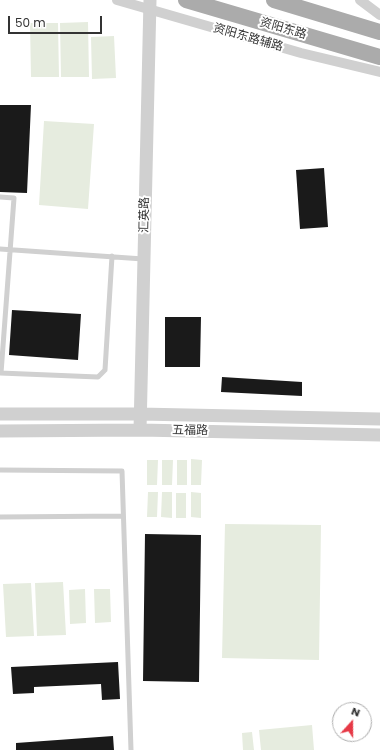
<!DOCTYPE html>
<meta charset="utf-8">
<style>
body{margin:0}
#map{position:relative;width:380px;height:750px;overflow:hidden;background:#fff;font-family:Poppins,sans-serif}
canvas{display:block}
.north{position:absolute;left:332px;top:702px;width:40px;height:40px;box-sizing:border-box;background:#fff;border:1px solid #adadad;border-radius:50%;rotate:21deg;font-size:11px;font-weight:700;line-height:16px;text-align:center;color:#333}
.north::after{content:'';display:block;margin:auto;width:14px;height:18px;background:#e63946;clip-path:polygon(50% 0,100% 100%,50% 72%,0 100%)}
.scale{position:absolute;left:8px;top:16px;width:94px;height:18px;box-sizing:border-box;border:2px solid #333;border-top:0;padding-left:5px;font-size:12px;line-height:14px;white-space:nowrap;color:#333;-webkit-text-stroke:3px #fff;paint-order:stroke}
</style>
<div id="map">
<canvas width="380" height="750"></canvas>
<div class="north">N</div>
<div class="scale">50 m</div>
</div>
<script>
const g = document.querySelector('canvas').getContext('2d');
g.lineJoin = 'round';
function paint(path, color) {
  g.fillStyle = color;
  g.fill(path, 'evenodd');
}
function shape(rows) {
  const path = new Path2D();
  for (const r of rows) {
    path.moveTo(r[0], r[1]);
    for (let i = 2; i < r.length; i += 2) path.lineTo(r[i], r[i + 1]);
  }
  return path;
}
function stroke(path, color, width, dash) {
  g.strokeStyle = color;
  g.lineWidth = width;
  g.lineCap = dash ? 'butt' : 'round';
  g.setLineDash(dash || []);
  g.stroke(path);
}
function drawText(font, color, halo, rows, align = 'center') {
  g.font = font + ' Poppins,"Noto Sans SC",sans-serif';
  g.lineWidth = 4;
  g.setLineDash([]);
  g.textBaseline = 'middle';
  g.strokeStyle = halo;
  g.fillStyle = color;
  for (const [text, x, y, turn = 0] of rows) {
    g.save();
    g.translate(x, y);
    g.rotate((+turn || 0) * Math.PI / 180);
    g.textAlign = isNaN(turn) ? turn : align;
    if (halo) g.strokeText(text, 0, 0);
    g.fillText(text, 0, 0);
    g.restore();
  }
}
paint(shape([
 [88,22,89,77,61,77,60,23],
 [30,23,58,23,59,77,31,77],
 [114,36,116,78,92,79,91,37],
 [44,121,94,124,88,209,39,205],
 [191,459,202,460,201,485,191,485],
 [147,460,158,460,157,485,147,485],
 [162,460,173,460,172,485,162,485],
 [177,460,187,460,187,485,177,485],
 [148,492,158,492,157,517,147,517],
 [162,492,172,492,172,518,161,517],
 [191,492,201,493,201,518,191,517],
 [176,493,186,493,186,518,176,518],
 [225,524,321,525,319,660,222,658],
 [63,582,66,635,37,636,35,583],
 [31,583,34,636,6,637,3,584],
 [85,589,86,623,70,624,69,590],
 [94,589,110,589,111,622,95,623],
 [312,725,314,750,261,750,259,730],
 [252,732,254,750,243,750,242,733]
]), '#e6ecdf');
paint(shape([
 [0,105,31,105,27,193,0,192],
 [324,168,328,227,300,229,296,170],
 [12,310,81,314,78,360,9,355],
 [165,317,201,317,200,367,165,367],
 [222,377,302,382,302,396,221,392],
 [145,534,201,535,199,682,143,681],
 [118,662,120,699,102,700,101,684,34,687,34,693,13,694,11,667],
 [113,736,114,750,16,750,16,743]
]), '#1a1a1a');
stroke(shape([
 [0,197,14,198,1,373],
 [0,249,143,259],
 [0,373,98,377,105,370,112,256],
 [0,470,122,471,131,750],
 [0,517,123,516]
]), '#d0d0d0', 5);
stroke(shape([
 [117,0,301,53,380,72],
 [360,0,380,15]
]), '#d0d0d0', 10);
stroke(shape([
 [0,414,140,414,380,419],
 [140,430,150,0],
 [0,431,140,430,380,435]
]), '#d0d0d0', 13);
stroke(shape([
 [186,0,380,57],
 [274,0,380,32]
]), '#ababab', 16);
drawText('12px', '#333', '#fff', [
 ["资阳东路",283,29,16],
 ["资阳东路辅路",248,38,16],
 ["汇英路",145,215,-89],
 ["五福路",190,431,1]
]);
</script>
